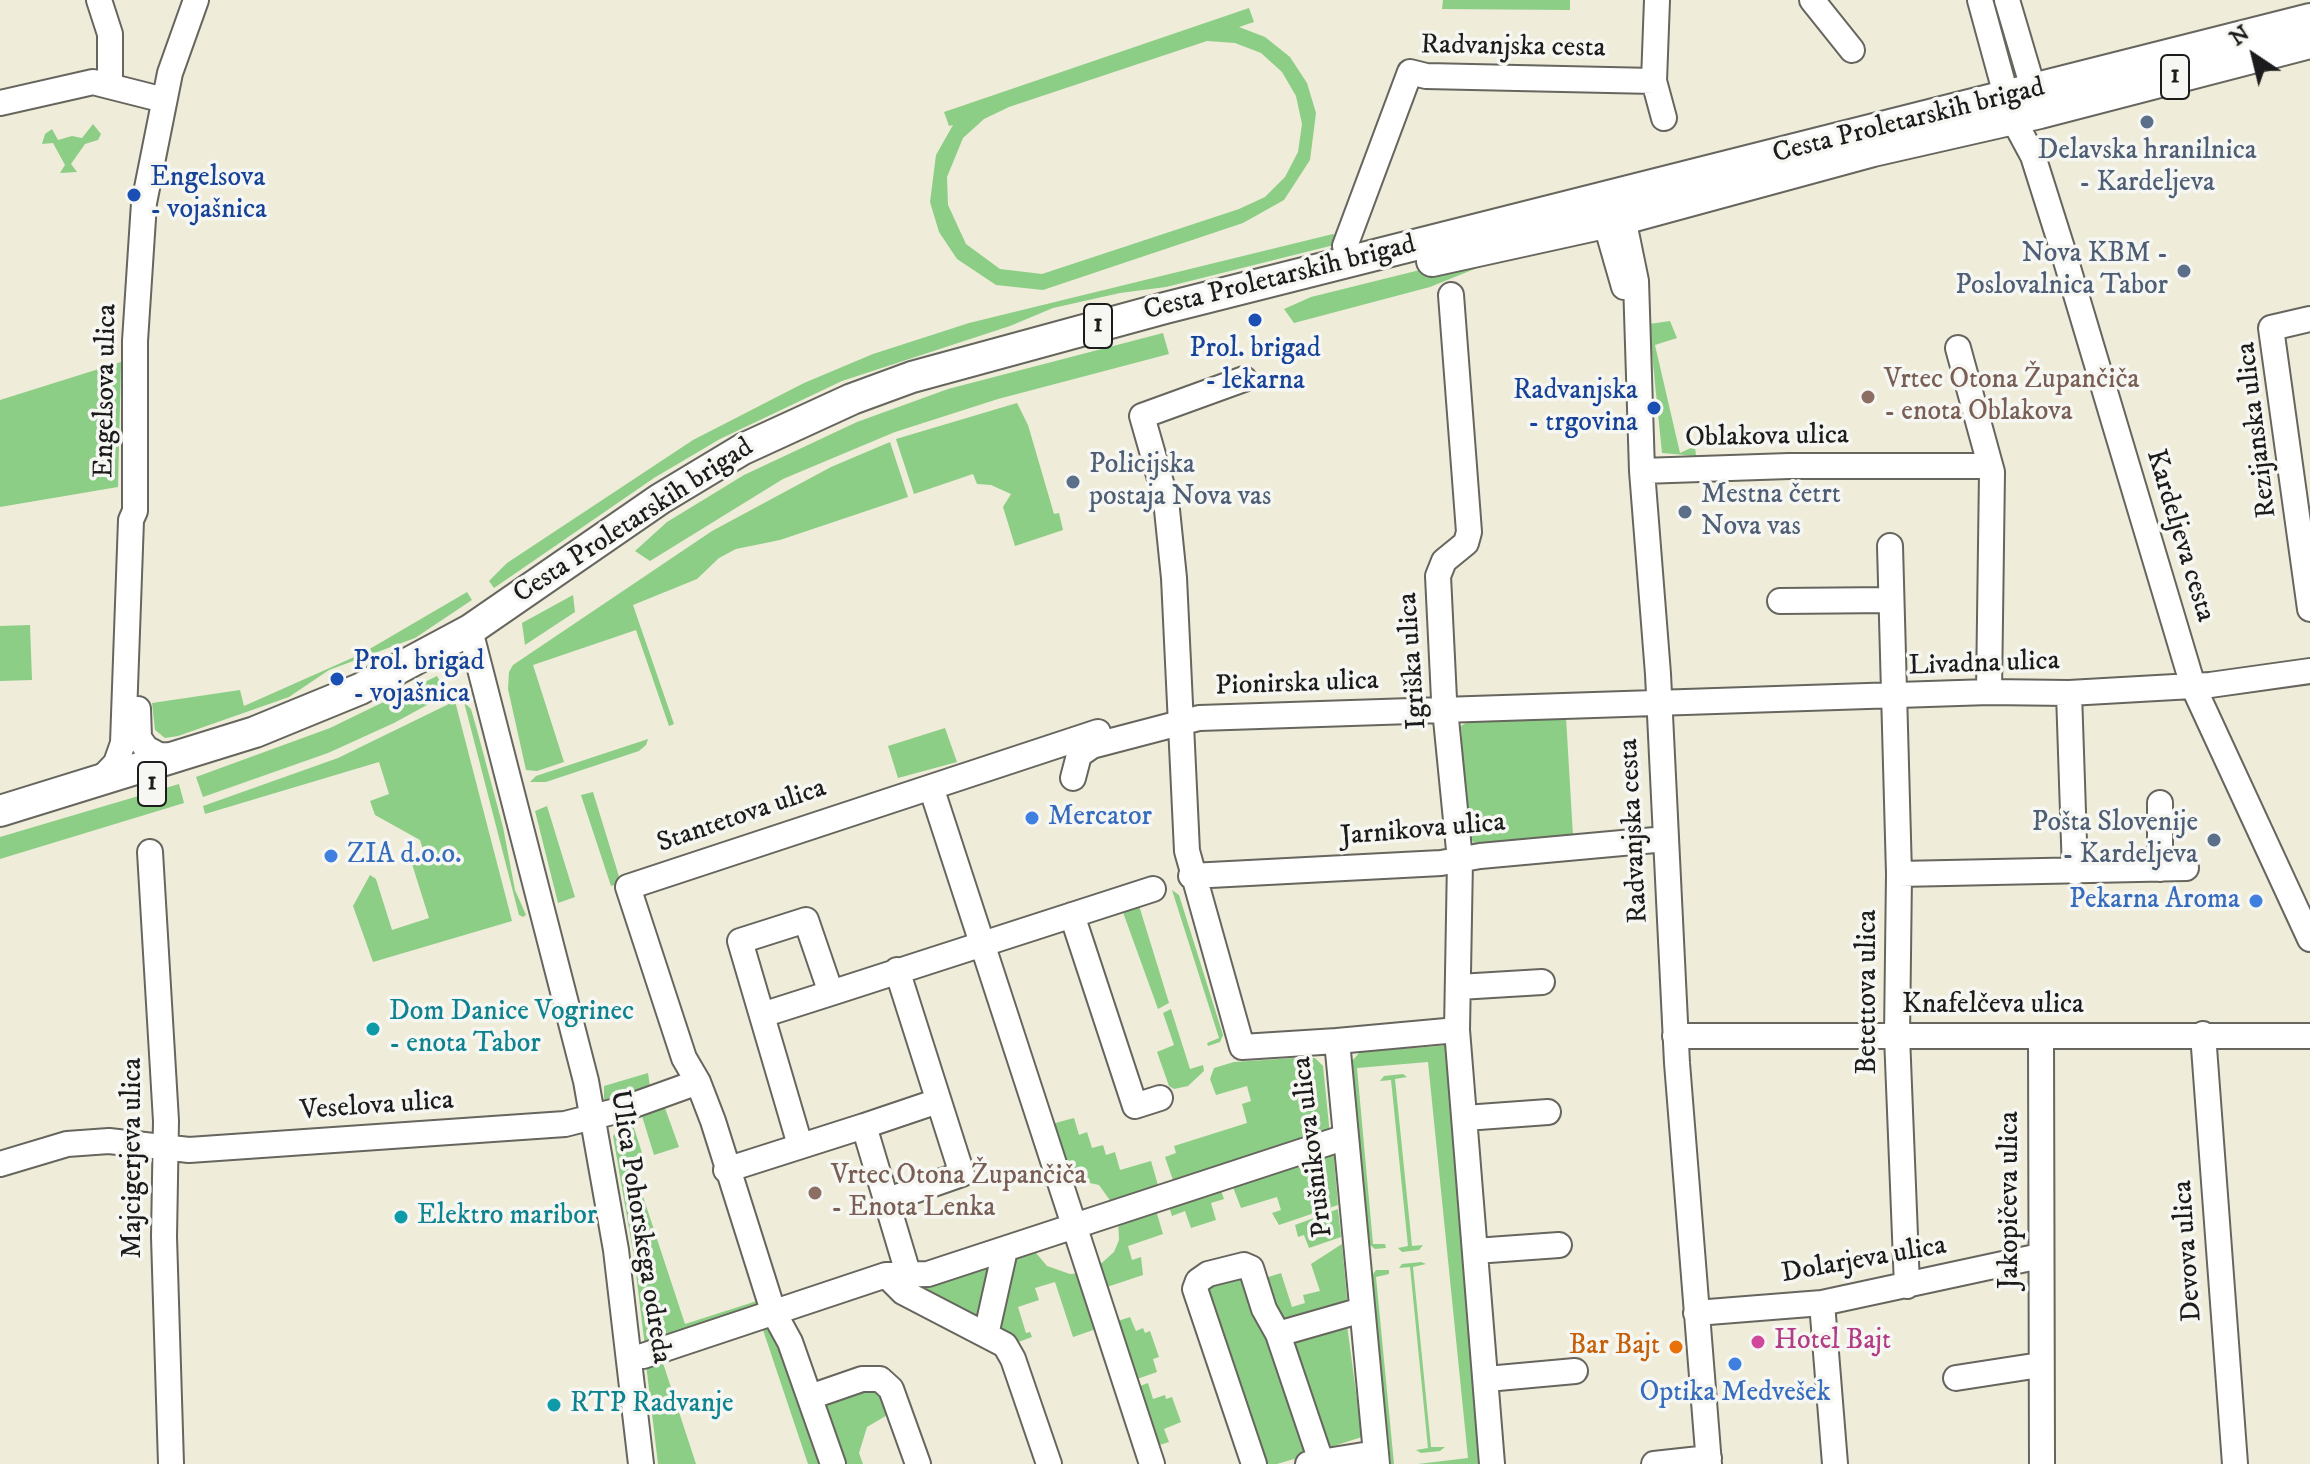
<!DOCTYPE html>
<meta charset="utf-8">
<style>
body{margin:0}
#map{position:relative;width:2310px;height:1464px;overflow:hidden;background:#efecd9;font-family:"IM FELL DW Pica",serif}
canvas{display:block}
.north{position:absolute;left:2214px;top:16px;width:80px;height:80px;-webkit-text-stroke:6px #f6f6f2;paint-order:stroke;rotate:325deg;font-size:22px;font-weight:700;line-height:32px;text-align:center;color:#1c1c1c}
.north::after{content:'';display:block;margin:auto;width:28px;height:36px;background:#1c1c1c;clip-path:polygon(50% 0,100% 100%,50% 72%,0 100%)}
</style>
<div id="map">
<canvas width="2310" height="1464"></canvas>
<div class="north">N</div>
</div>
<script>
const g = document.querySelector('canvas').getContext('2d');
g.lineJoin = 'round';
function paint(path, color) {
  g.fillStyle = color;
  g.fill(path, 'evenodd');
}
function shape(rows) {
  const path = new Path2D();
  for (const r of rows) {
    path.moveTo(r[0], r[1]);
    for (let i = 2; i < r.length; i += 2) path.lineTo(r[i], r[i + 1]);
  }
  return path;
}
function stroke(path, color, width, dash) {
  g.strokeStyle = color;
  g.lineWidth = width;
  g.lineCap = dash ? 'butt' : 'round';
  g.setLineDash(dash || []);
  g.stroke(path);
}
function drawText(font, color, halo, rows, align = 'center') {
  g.font = font + ' "IM FELL DW Pica",serif';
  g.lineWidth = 7;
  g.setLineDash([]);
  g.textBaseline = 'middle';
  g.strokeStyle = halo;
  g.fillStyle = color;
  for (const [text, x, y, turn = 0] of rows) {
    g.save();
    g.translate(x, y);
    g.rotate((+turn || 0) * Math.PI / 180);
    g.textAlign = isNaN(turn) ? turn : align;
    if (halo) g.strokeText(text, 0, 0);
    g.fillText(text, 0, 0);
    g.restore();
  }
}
paint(shape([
 [1443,0,1570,0,1570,10,1442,9],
 [1249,8,1254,22,1239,27,1265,37,1290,57,1307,83,1316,113,1310,160,1284,200,1243,223,1043,290,996,285,957,259,939,232,930,202,936,155,953,125,949,126,944,112],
 [1207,41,1235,43,1261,53,1282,72,1296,96,1302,124,1298,152,1285,177,1265,197,1239,209,1042,274,1000,269,966,244,948,205,947,177,963,138,984,119,1009,107],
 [93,124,101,134,98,140,85,144,71,164,77,172,60,173,65,165,53,143,42,144,45,134,52,129,58,140,72,136,82,138],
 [1333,234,1342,243,1166,287,1120,293,1053,308,1010,326,842,381,720,439,654,478,494,588,489,581,507,563,693,440,804,383,873,354,969,323],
 [1567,245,1477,268,1430,287,1294,323,1284,309,1311,297,1440,265],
 [1670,321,1677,338,1655,345,1680,453,1695,446,1696,456,1662,453,1649,324],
 [1163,333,1169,354,998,399,895,432,783,479,650,561,635,551,667,522,744,475,857,422,948,389],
 [121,362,118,487,0,507,0,400],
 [1017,403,1028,425,1054,514,1059,513,1063,530,1015,546,1003,507,1011,494,991,485,977,484,973,474,914,494,896,439],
 [890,442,908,497,780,540,736,549,719,558,697,579,633,605,674,724,669,726,636,630,533,665,564,762,537,771,526,770,508,689,509,672,513,665,712,531,831,467],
 [467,592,472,600,415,638,329,670,289,697,178,736,165,738,155,730,152,703,240,690,244,706,361,654],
 [573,595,575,612,525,645,522,623],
 [30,625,32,680,0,681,0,626],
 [437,676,447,694,394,723,328,753,203,797,196,777,330,728],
 [455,701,512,921,373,962,353,906,370,875,376,879,392,930,429,918,412,864,425,856,420,840,375,815,370,801,389,794,379,762,205,814,203,806,338,758],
 [464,702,471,709,477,730,503,827,515,890,526,915,523,917,519,915],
 [1566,717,1573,836,1474,843,1467,832,1461,726,1469,721],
 [945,728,957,762,898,778,888,746],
 [648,739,646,745,639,751,546,782,530,782,536,776],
 [179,784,184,803,0,859,0,837],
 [593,792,621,883,611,886,581,795],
 [547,806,575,897,558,903,535,811],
 [1172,890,1179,895,1223,1035,1220,1042,1208,1046,1207,1043,1219,1038],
 [1137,899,1169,1003,1158,1009,1120,904],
 [1171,1009,1190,1069,1203,1065,1204,1071,1188,1086,1174,1089,1169,1086,1157,1052,1174,1045,1163,1013],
 [1452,1045,1486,1464,1418,1464,1468,1458,1428,1062,1357,1068,1373,1244,1385,1244,1386,1248,1375,1249,1370,1245,1351,1062,1360,1052],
 [1308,1057,1315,1058,1323,1066,1330,1135,1175,1186,1165,1157,1176,1153,1174,1146,1247,1123,1242,1104,1251,1101,1247,1086,1216,1095,1210,1079,1214,1068,1234,1062],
 [648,1073,650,1087,608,1102,604,1099,604,1086],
 [1403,1074,1407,1077,1395,1079,1412,1246,1423,1245,1419,1250,1402,1252,1398,1248,1408,1246,1391,1080,1380,1081,1384,1076],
 [665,1108,679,1147,654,1155,642,1116],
 [1074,1118,1079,1135,1087,1132,1092,1148,1103,1145,1106,1155,1115,1152,1120,1170,1151,1161,1160,1192,1114,1206,1099,1185,1066,1178,1048,1125],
 [623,1123,633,1125,644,1159,632,1163,685,1324,760,1300,763,1310,645,1347,634,1257,613,1136],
 [1333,1147,1338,1205,1279,1225,1272,1213,1281,1210,1277,1197,1241,1208,1231,1182],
 [1219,1185,1224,1199,1211,1203,1216,1220,1191,1228,1185,1211,1172,1216,1168,1203],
 [1155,1207,1163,1234,1128,1246,1132,1260,1141,1257,1143,1275,1101,1289,1095,1269,1114,1252,1119,1240,1118,1219],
 [1338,1209,1341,1237,1309,1248,1304,1235,1298,1237,1295,1225],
 [1342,1244,1348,1309,1289,1328,1259,1280,1281,1273,1292,1307,1305,1303,1303,1295,1320,1291,1311,1264],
 [1031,1247,1047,1266,1070,1274,1082,1273,1102,1327,1073,1337,1055,1282,1035,1288,1039,1300,1018,1307,1026,1333,1030,1332,1032,1337,1013,1344,992,1326,1006,1257],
 [1000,1260,986,1322,921,1295,924,1285],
 [1421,1262,1426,1264,1413,1267,1431,1447,1445,1447,1440,1451,1421,1453,1416,1450,1428,1448,1410,1267,1399,1268,1402,1264],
 [1376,1270,1389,1270,1389,1274,1376,1277,1394,1464,1391,1464,1371,1277],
 [1246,1274,1310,1448,1304,1456,1277,1464,1260,1464,1203,1283],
 [1130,1317,1136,1331,1143,1328,1145,1333,1150,1331,1159,1357,1153,1359,1157,1372,1137,1379,1118,1321],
 [770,1321,828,1464,808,1464,763,1330,663,1363,696,1464,658,1464,646,1364],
 [1347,1325,1362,1437,1321,1450,1287,1341],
 [1148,1383,1153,1399,1165,1395,1166,1399,1172,1397,1181,1422,1164,1429,1169,1442,1153,1447,1138,1402,1144,1399,1140,1386],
 [878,1384,894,1411,867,1427,859,1453,863,1464,835,1464,821,1400]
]), '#8cce86');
const minor = shape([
 [99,0,110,34,110,86],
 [1657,0,1654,81,1664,118],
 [1812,0,1852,50],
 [1980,0,2012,117,2033,156,2063,251,2193,686,2310,939],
 [2007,0,2038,105],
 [0,103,93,82,164,100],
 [1620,203,1636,281,1642,471,1658,674,1677,1063,1709,1464],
 [1601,207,1624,287],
 [1345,246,1410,72,1426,76,1654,81],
 [1451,295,1469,532,1466,543,1444,561,1438,576,1444,699,1460,860,1457,1030,1492,1464],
 [2310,319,2271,328,2310,609],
 [1958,348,1992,472,1989,692],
 [1244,379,1142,416,1166,500,1174,578,1187,851,1242,1047,1337,1041,1377,1464],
 [1642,471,1789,466,1989,466],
 [1890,546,1899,874,1897,1036,1907,1286],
 [1780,601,1891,600],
 [470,630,586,1081,616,1250,641,1464],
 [2069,693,2075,872],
 [138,709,139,738,146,748,159,755,178,756],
 [1073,778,1079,755,1092,746,1199,718,1989,692,2069,693,2210,685,2310,671],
 [99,781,116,763,123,743,131,520,135,511,135,341,144,203,170,73,196,0],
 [931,787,1152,1464],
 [150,852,166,1121,164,1237,171,1464],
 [2160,869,2160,803],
 [1899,874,2186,868],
 [1191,876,1441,863,1480,856,1666,839],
 [1072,915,1135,1106,1160,1098],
 [1459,987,1542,982],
 [762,1015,831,993],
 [2203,1034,2235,1464],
 [1675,1036,2310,1036],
 [2041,1036,2042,1464],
 [1337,1041,1457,1030],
 [1465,1118,1548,1112],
 [864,1126,938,1101],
 [800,1145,740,941,806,920,831,993,1153,889],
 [0,1164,67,1144,109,1141,189,1150,565,1124,620,1110,698,1082],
 [726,1170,864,1126,908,1273],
 [885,1201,962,1174,897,970],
 [1475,1251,1559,1245],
 [886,1275,903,1292,1005,1345,1013,1359,1049,1464],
 [1822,1303,1835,1464],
 [1696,1313,1822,1303,2040,1256],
 [1278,1334,1362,1310],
 [986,1335,1005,1250],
 [643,1356,886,1275,928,1274,1346,1137],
 [1956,1378,2040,1365],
 [1487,1379,1575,1371],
 [810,1397,862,1379,880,1379,891,1389,918,1464],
 [833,1464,790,1342,773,1311,713,1121,698,1082,684,1058,628,887,1098,732],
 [1254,1464,1195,1289,1198,1281,1208,1274,1244,1265,1251,1268,1264,1309,1278,1334,1321,1461],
 [1308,1464,1376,1453],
 [1654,1464,1709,1458]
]);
const major = shape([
 [1432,261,1623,219,1873,151,2040,113,2310,43],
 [0,811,255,732,360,689,470,630,660,499,743,449,852,399,912,377,1165,308,2310,19]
]);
stroke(minor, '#66655e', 28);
stroke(major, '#66655e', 34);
stroke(minor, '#fff', 24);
stroke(major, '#fff', 30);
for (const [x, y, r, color] of [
 [2147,122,8,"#5c6f8a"],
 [134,195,8,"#1a4fb4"],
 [2184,271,8,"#5c6f8a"],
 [1255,320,8,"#1a4fb4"],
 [1868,397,8,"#8d6e63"],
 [1654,408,8,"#1a4fb4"],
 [1073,482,8,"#5c6f8a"],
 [1685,512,8,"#5c6f8a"],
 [337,679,8,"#1a4fb4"],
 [1032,818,8,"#3f7fe0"],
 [2214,840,8,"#5c6f8a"],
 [331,856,8,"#3f7fe0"],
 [2256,901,8,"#3f7fe0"],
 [373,1029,8,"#0f9aa8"],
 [815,1193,8,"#8d6e63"],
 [401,1217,8,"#0f9aa8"],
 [1758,1342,8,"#d1479c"],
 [1676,1347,8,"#e8710a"],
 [1735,1364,8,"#3f7fe0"],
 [554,1405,8,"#0f9aa8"]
]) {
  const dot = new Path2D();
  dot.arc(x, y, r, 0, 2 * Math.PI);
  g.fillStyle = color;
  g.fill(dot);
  stroke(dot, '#f6f6f2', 3);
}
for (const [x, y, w] of [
 [2175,77,28],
 [1098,326,28],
 [152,784,28]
]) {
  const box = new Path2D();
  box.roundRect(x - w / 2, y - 22, w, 44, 6);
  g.fillStyle = '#f6f6f2';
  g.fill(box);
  stroke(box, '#1c1c1c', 2);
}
drawText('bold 26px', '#1c1c1c', null, [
 ["1",2175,77],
 ["1",1098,326],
 ["1",152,784]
]);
drawText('28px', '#1c1c1c', '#f6f6f2', [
 ["Radvanjska cesta",1513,48,1],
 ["Cesta Proletarskih brigad",1909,122,-14],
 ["Cesta Proletarskih brigad",1280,279,-14],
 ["Engelsova ulica",107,391,-89],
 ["Rezijanska ulica",2258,430,-97],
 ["Oblakova ulica",1767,438,-1],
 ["Cesta Proletarskih brigad",634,522,-33],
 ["Kardeljeva cesta",2179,536,73],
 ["Igriška ulica",1414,661,-94],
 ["Livadna ulica",1984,665,-2],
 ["Pionirska ulica",1297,685,-2],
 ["Stantetova ulica",742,817,-19],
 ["Jarnikova ulica",1423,831,-5],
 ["Radvanjska cesta",1635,831,-93],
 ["Betettova ulica",1869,992,-90],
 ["Knafelčeva ulica",1993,1006],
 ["Veselova ulica",377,1107,-4],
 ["Prušnikova ulica",1314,1147,-97],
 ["Majcigerjeva ulica",134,1158,-90],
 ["Jakopičeva ulica",2011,1200,-90],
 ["Ulica Pohorskega odreda",639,1227,81],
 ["Devova ulica",2189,1251,-94],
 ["Dolarjeva ulica",1864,1261,-10]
]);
drawText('28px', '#4e5e75', '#f6f6f2', [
 ["Delavska hranilnica",2147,152,"center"],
 ["- Kardeljeva",2147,184,"center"],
 ["Nova KBM -",2168,255],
 ["Poslovalnica Tabor",2168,287],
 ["Policijska",1089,466,"left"],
 ["postaja Nova vas",1089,498,"left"],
 ["Mestna četrt",1701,496,"left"],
 ["Nova vas",1701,528,"left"],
 ["Pošta Slovenije",2198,824],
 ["- Kardeljeva",2198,856]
], 'right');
drawText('28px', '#164399', '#f6f6f2', [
 ["Engelsova",150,179],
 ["- vojašnica",150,211],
 ["Prol. brigad",1255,350,"center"],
 ["- lekarna",1255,382,"center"],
 ["Radvanjska",1638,392,"right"],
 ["- trgovina",1638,424,"right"],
 ["Prol. brigad",353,663],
 ["- vojašnica",353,695]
], 'left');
drawText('28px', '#785e54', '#f6f6f2', [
 ["Vrtec Otona Župančiča",1884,381],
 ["- enota Oblakova",1884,413],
 ["Vrtec Otona Župančiča",831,1177],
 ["- Enota Lenka",831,1209]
], 'left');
drawText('28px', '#366cbe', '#f6f6f2', [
 ["Mercator",1048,818],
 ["ZIA d.o.o.",347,856],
 ["Pekarna Aroma",2240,901,"right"],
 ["Optika Medvešek",1735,1394,"center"]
], 'left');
drawText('28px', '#0d838f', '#f6f6f2', [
 ["Dom Danice Vogrinec",389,1013],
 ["- enota Tabor",389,1045],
 ["Elektro maribor",417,1217],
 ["RTP Radvanje",570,1405]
], 'left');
drawText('28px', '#b23c85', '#f6f6f2', [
 ["Hotel Bajt",1774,1342]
], 'left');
drawText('28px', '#c56008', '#f6f6f2', [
 ["Bar Bajt",1660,1347]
], 'right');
</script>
